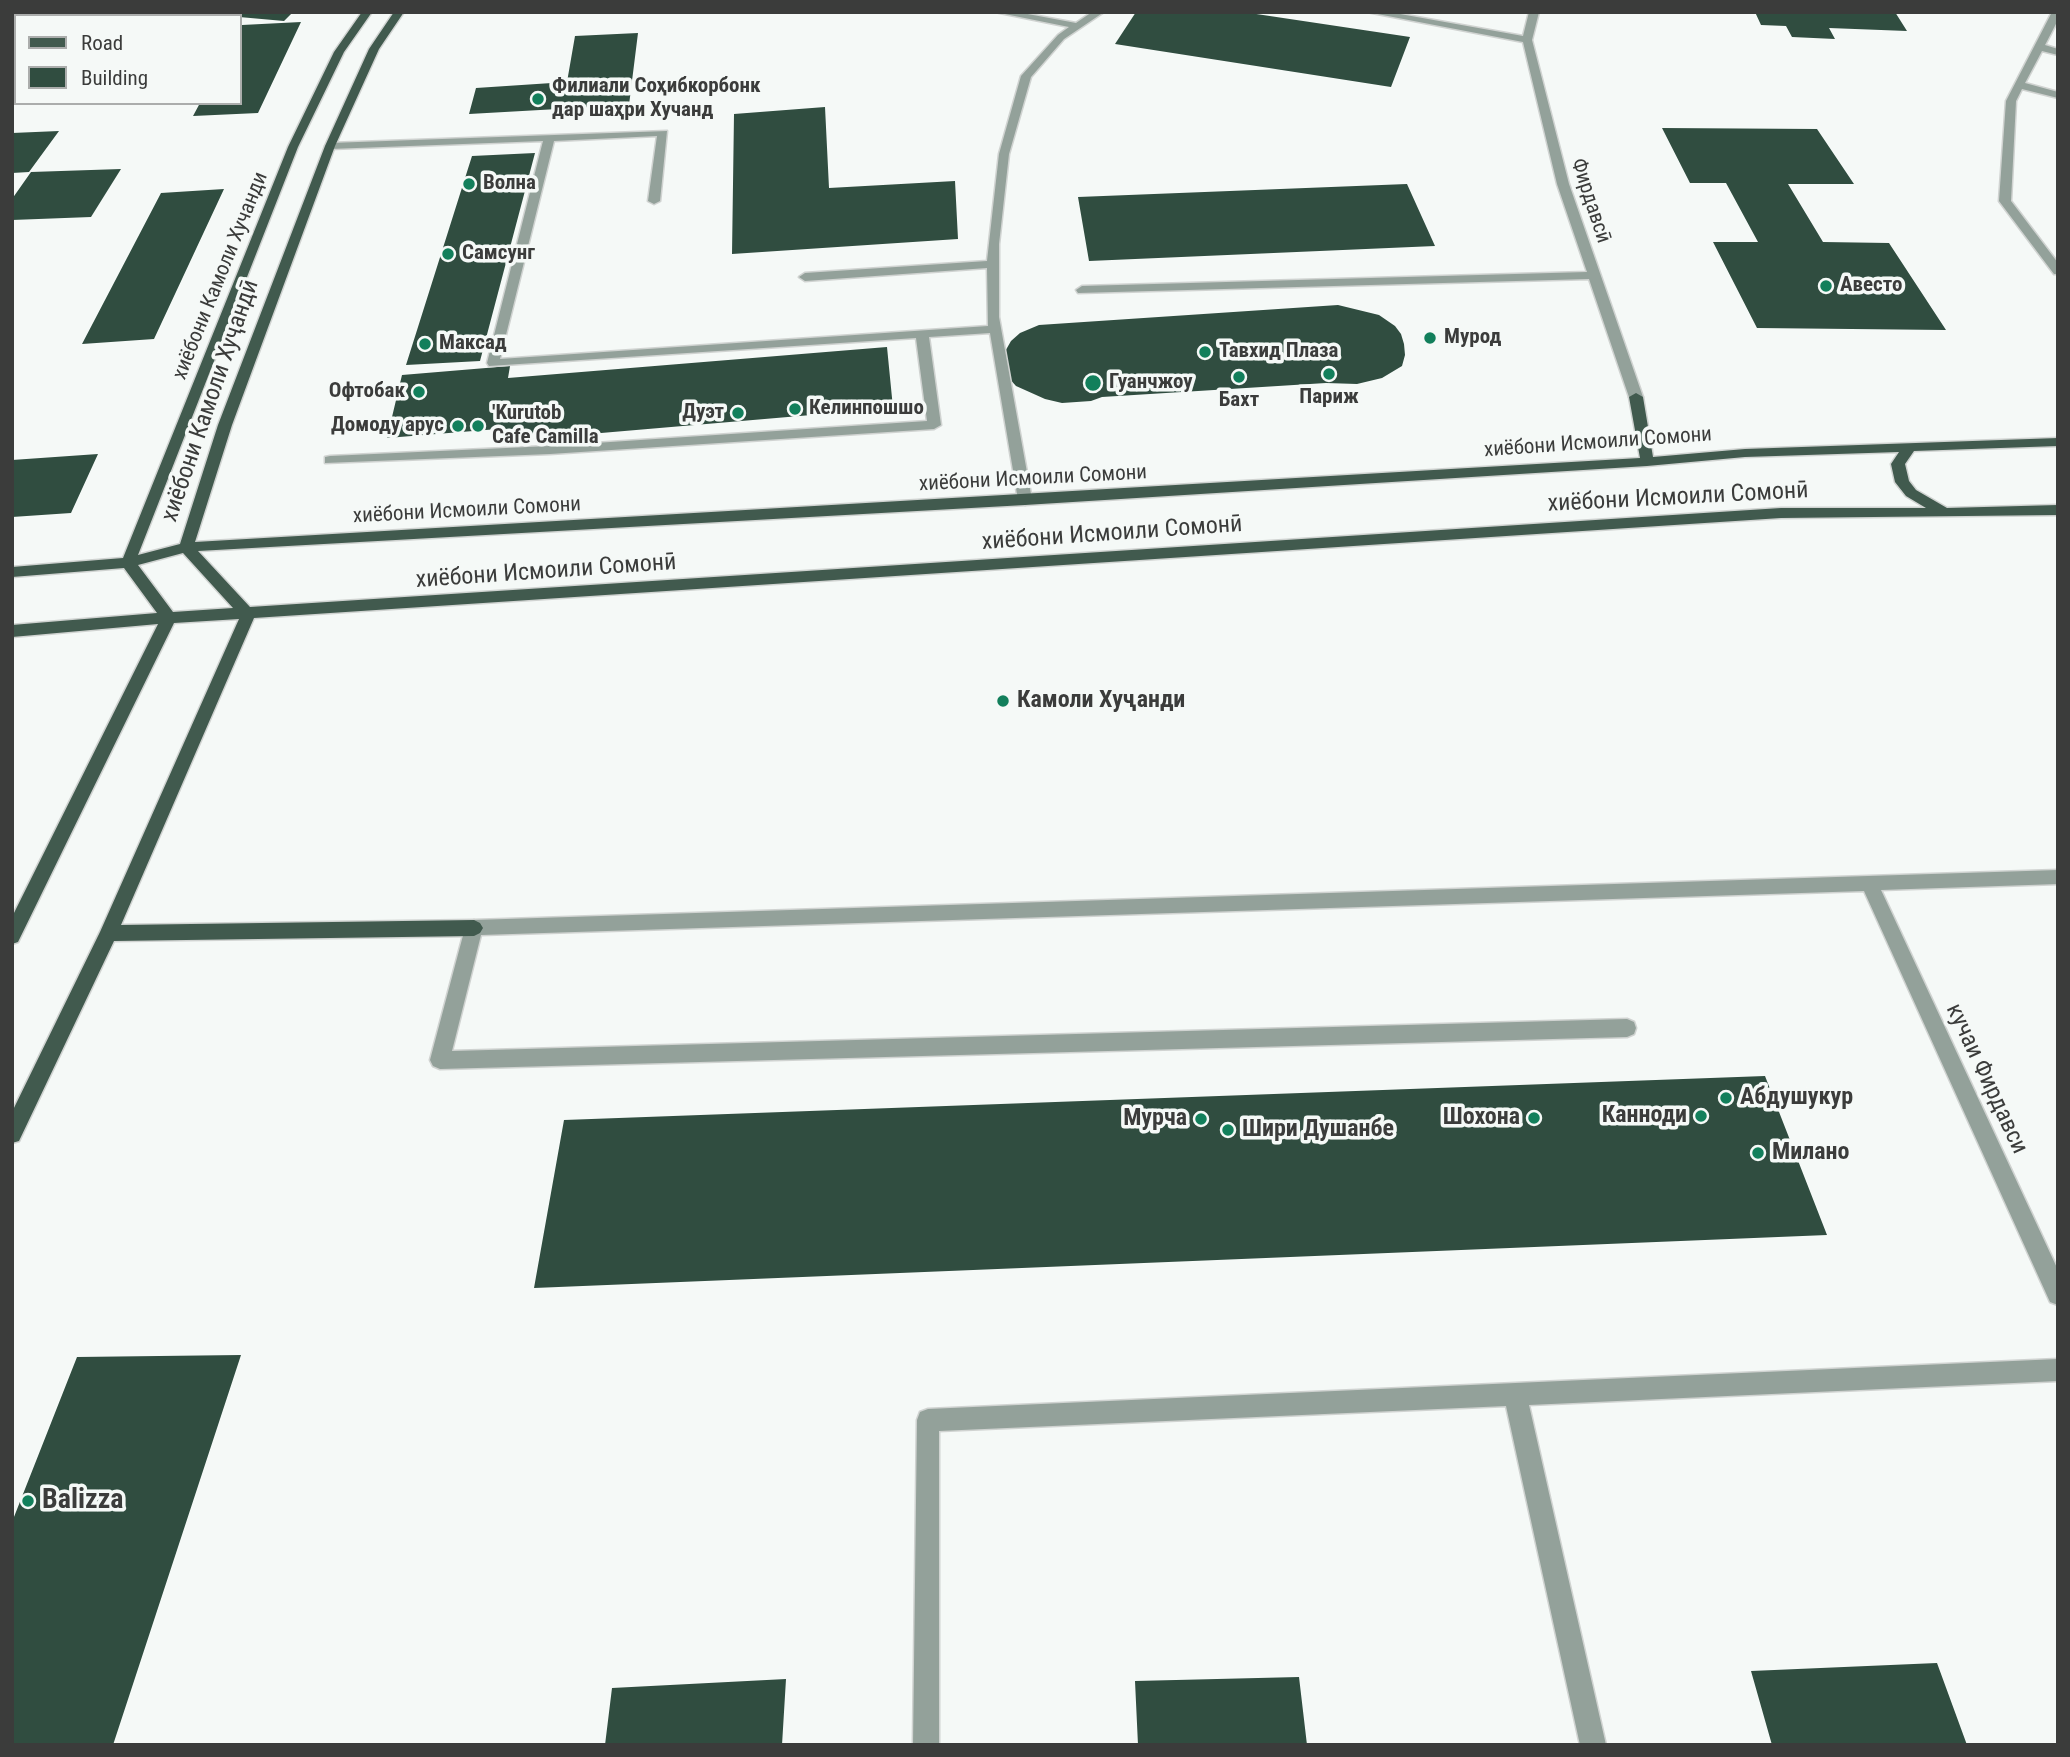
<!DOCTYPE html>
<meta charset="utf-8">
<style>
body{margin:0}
#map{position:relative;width:2070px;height:1757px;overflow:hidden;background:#f5f9f7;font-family:"Roboto Condensed",sans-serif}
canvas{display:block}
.frame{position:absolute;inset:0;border:14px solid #3b3c3b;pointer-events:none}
.legend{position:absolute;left:14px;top:14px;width:228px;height:91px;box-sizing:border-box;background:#f5f9f7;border:2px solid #abadac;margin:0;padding:9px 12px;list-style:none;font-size:21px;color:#3b3c3b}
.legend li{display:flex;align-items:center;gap:14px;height:35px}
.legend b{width:35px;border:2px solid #abadac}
</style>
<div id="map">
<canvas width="2070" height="1757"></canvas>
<div class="frame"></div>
<ul class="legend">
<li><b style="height:9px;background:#415a4e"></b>Road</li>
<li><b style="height:19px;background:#304d40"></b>Building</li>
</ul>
</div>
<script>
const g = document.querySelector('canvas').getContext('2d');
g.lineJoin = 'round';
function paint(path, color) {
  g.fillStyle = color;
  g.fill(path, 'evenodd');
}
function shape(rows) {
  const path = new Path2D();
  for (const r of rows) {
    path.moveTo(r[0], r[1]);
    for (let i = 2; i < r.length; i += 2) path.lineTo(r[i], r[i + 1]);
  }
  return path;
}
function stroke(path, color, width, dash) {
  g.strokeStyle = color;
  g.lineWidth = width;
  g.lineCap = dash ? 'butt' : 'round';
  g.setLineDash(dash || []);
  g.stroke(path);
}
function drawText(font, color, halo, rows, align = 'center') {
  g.font = font + ' "Roboto Condensed",sans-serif';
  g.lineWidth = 7;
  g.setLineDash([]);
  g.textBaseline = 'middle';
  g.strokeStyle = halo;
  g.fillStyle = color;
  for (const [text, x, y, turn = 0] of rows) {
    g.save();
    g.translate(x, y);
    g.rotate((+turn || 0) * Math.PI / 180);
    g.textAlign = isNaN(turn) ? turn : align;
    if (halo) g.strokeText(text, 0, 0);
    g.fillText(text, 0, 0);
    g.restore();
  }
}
paint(shape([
 [232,12,293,12,284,21,228,16],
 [1136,12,1243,12,1410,37,1391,87,1115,44],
 [1755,12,1895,12,1907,31,1829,28,1835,39,1792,37,1786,26,1761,25],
 [301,22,258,113,193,116,200,103,240,103,240,29,242,25],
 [638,33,629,105,469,114,476,88,567,82,575,36],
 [825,107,829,188,955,181,958,239,732,254,734,114],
 [1662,128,1817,129,1854,184,1788,184,1823,242,1889,243,1946,330,1757,328,1713,242,1758,242,1726,183,1690,183],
 [59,131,29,172,12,173,12,133],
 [535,153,480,361,406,365,472,156],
 [121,169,91,217,12,220,12,199,31,172],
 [1407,184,1435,246,1089,261,1078,197],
 [224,189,154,339,82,344,161,193],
 [1338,305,1379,315,1395,326,1401,334,1404,344,1405,355,1402,366,1382,378,1357,384,1326,383,1102,397,1091,401,1062,403,1045,399,1016,386,1007,376,1003,355,1011,341,1020,333,1039,325],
 [887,347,893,408,496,442,498,429,387,438,402,375,510,366,508,378],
 [98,454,71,513,12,517,12,460],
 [1765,1076,1827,1235,534,1288,564,1120],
 [241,1355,113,1745,12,1745,12,1522,77,1357],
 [1937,1663,1967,1745,1772,1745,1751,1671],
 [1299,1677,1307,1745,1138,1745,1135,1681],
 [786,1679,782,1745,605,1745,612,1688]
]), '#304d40');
const minor = shape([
 [995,12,1017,12,1076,23,1092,12,1104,12,1064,39,1031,77,1009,154,999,244,999,317,1032,500,1030,503,1025,505,1018,500,990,333,929,337,941,425,934,429,550,454,325,463,325,457,330,456,550,446,927,421,916,338,489,366,487,363,543,141,330,149,325,146,330,143,667,131,660,201,654,204,648,201,657,136,554,141,500,359,988,326,987,268,805,281,799,277,805,273,987,261,999,154,1021,76,1058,35,1069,27,995,12],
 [1367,12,1389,12,1523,36,1529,12,1539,12,1532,40,1569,184,1643,397,1641,400,1636,401,1629,397,1589,279,1078,293,1076,290,1082,286,1587,272,1557,184,1523,42,1367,12],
 [2052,12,2058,12,2058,20,2045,45,2058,49,2058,55,2042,51,2025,83,2058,92,2058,98,2022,89,2016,101,2011,201,2058,263,2058,274,2054,274,1999,201,2006,101,2052,12],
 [2058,870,2058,884,1881,890,2058,1270,2058,1305,2050,1302,1864,891,481,935,452,1051,1627,1019,1634,1022,1636,1028,1634,1034,1627,1037,440,1069,433,1066,430,1060,465,928,468,923,474,920,2058,870],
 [2058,1359,2058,1381,1529,1405,1606,1745,1580,1745,1506,1406,939,1431,939,1745,913,1745,917,1420,920,1412,928,1409,2058,1359]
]);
const major = shape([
 [362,12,372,12,344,52,298,147,138,555,180,544,218,425,325,146,369,49,394,12,404,12,379,49,335,146,232,425,195,542,1640,458,1629,397,1636,393,1643,397,1653,457,1745,449,2058,438,2058,446,1914,451,1905,464,1909,481,1916,490,1947,508,2058,505,2058,515,1781,518,254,618,121,925,474,920,480,923,483,928,480,933,474,936,114,941,19,1141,12,1143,12,1112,100,932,239,619,174,623,18,942,12,944,12,917,158,624,12,637,12,625,157,613,124,568,12,577,12,567,123,558,288,147,334,52,362,12],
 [1899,452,1891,464,1895,482,1906,496,1926,508,1781,508,250,607,198,551,1025,505,1647,466,1745,457,1899,452],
 [183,553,233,608,173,612,138,565,183,553]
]);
stroke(minor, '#d0d3d1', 3);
stroke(major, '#d0d3d1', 3);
paint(minor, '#93a19a');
paint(major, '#415a4e');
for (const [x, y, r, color] of [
 [538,99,7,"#127f5b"],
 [469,184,7,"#127f5b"],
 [448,254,7,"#127f5b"],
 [1826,286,7,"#127f5b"],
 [1430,338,7,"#127f5b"],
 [425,344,7,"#127f5b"],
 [1205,352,7,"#127f5b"],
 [1329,374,7,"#127f5b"],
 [1239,377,7,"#127f5b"],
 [1093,383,9,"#127f5b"],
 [419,392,7,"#127f5b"],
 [795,409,7,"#127f5b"],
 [738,413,7,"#127f5b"],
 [458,426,7,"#127f5b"],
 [478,426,7,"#127f5b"],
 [1003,701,7,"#127f5b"],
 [1726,1098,7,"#127f5b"],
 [1701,1116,7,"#127f5b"],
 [1534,1118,7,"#127f5b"],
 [1201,1119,7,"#127f5b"],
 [1228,1130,7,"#127f5b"],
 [1758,1153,7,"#127f5b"],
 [28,1501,7,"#127f5b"]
]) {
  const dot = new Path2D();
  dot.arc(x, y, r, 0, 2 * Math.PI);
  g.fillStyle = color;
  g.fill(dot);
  stroke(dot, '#f5f9f7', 2.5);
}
drawText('bold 21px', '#3b3c3b', '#f5f9f7', [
 ["Филиали Соҳибкорбонк",552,87],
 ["дар шаҳри Хучанд",552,111],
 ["Волна",483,184],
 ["Самсунг",462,254],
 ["Авесто",1840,286],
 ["Мурод",1444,338],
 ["Максад",439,344],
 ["Тавхид Плаза",1219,352],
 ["Гуанчжоу",1109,383],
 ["Офтобак",405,392,"right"],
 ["Париж",1329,398,"center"],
 ["Бахт",1239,401,"center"],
 ["Келинпошшо",809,409],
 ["Дуэт",724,413,"right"],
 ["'Kurutob",492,414],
 ["Cafe Camilla",492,438],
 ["Домоду арус",444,426,"right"]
], 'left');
drawText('21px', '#3b3c3b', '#f5f9f7', [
 ["Фирдавсӣ",1590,201,72],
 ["хиёбони Камоли Хучанди",221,276,-68],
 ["хиёбони Исмоили Сомони",1598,443,-4],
 ["хиёбони Исмоили Сомони",1033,479,-3],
 ["хиёбони Исмоили Сомони",467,511,-3]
]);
drawText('24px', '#3b3c3b', '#f5f9f7', [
 ["хиёбони Камоли Хуҷандӣ",211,401,-71],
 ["хиёбони Исмоили Сомонӣ",1678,498,-3],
 ["хиёбони Исмоили Сомонӣ",1112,534,-4],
 ["хиёбони Исмоили Сомонӣ",546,572,-4],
 ["кучаи Фирдавси",1986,1079,65]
]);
drawText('bold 24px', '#3b3c3b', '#f5f9f7', [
 ["Камоли Хуҷанди",1017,701],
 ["Абдушукур",1740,1098],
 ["Канноди",1687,1116,"right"],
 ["Шохона",1520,1118,"right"],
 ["Мурча",1187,1119,"right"],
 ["Шири Душанбе",1242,1130],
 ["Милано",1772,1153]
], 'left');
drawText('bold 28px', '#3b3c3b', '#f5f9f7', [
 ["Balizza",42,1501]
], 'left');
</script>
